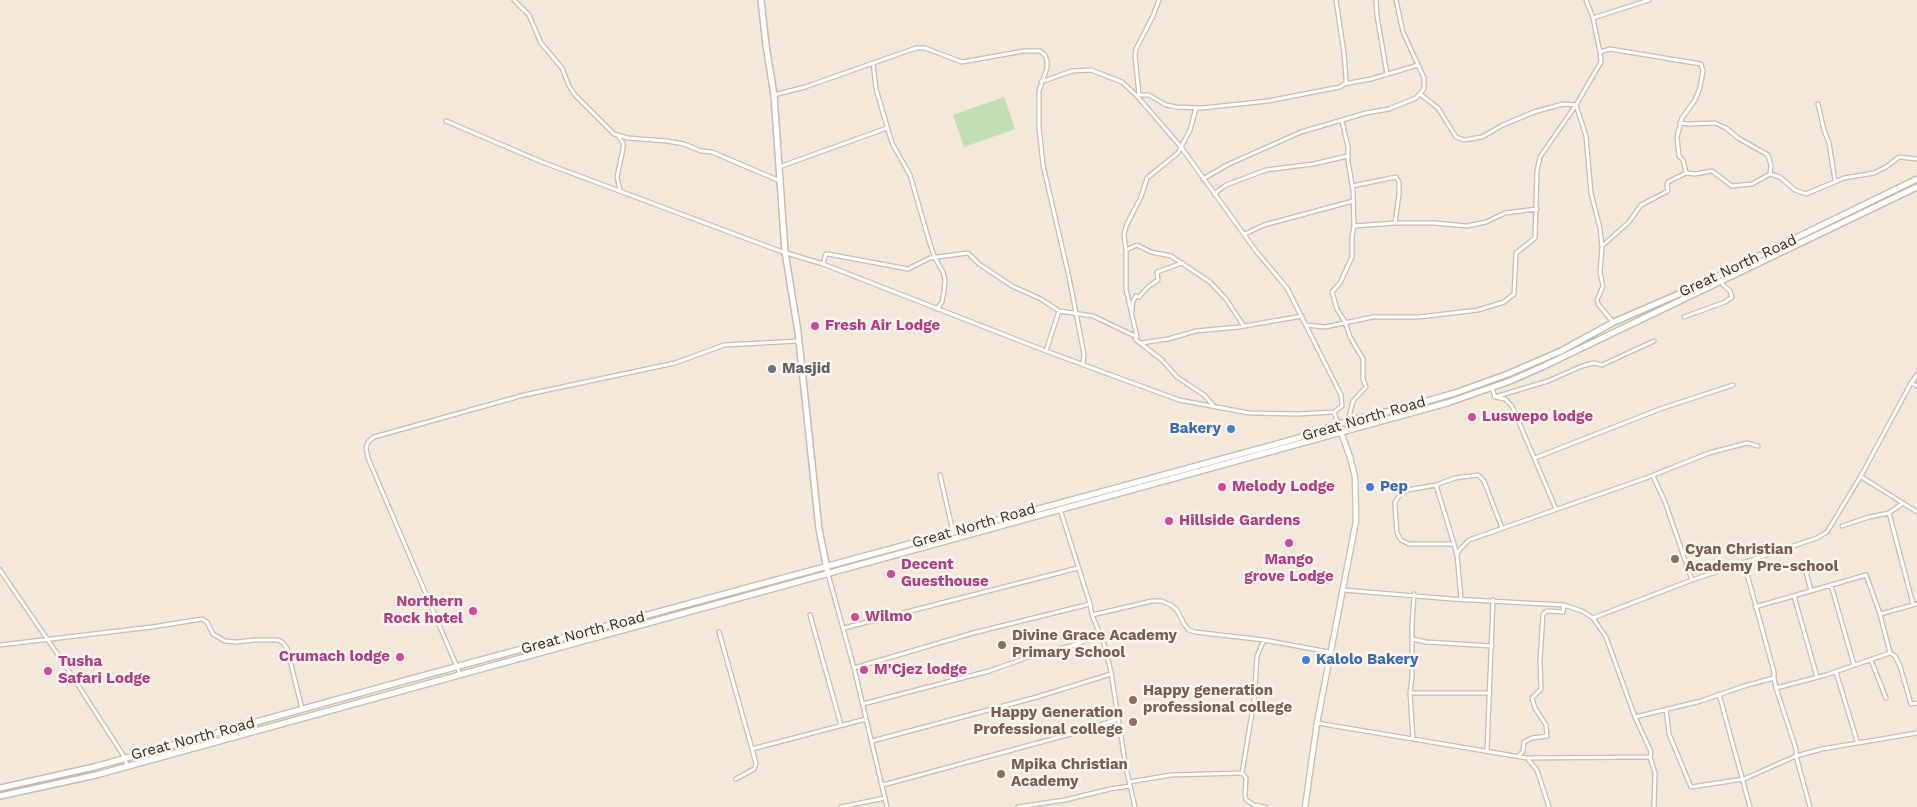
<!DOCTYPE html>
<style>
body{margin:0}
canvas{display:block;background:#f4e8da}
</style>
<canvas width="1917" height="807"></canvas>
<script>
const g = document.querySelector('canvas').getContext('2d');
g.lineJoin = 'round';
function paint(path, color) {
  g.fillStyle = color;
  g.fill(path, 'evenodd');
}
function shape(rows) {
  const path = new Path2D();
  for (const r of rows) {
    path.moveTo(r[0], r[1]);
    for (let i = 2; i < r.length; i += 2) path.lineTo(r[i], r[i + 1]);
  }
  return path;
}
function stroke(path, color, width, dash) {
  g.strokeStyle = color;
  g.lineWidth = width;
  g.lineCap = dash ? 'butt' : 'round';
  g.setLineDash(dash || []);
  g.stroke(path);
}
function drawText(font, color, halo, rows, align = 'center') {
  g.font = font + ' "Work Sans",sans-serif';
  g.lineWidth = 5;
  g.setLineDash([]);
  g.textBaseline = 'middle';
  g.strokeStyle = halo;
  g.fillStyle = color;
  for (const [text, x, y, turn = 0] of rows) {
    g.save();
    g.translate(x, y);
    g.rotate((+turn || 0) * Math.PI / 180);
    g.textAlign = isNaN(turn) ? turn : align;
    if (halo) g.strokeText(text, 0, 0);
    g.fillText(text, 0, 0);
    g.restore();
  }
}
paint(shape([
 [1004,97,1015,129,964,147,953,115]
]), '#c1dfb3');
const minor = shape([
 [514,0,529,15,541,43,562,68,569,86,575,95,614,134,628,138,667,141,684,144,701,151,712,152,780,181],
 [1376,0,1377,16,1387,74],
 [1593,18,1649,0],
 [1600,52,1610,49,1701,64,1703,71,1700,88,1695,100,1682,118,1677,137,1679,156,1683,160,1686,172],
 [873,63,876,89,892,143,910,175,930,244,935,258,943,272,945,280,944,291,942,302,937,309],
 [1041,82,1072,71,1091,70,1122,82,1137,96,1181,147,1256,251,1287,288,1341,395,1342,406,1334,412],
 [1344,84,1371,79,1418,65],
 [1420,94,1438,108,1456,137,1464,140,1482,137,1503,125,1534,112,1563,104,1576,105,1586,136,1591,193,1600,228,1602,247,1600,273,1603,286,1597,300,1598,304,1613,322],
 [774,95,805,87,916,48,925,48,962,62,1024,51,1040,51,1045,55,1047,61,1047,68,1039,91,1039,127,1043,165,1069,277,1084,354,1083,364],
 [1139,95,1149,95,1166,105,1176,107,1202,108,1268,101,1340,87,1346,83,1346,79,1344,53,1336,0],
 [1138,96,1139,95,1135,55,1136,49,1153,16,1159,0],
 [1818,104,1824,130,1829,143,1835,181],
 [446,121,542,162,777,250,823,264,1046,351,1179,400,1249,413,1298,414,1334,412,1338,424],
 [1342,121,1348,147,1348,161,1353,190,1354,226,1352,237,1352,257,1340,283,1332,292,1337,309,1345,322,1350,337,1363,359,1363,379,1366,387,1353,401,1348,421],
 [1680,123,1688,124,1715,123,1726,128,1738,138,1768,155,1771,165,1770,174],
 [619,137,623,143,623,149,617,177,620,190],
 [779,167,887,128],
 [1203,179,1227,165,1301,132,1366,113,1389,109,1416,98,1424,89,1424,78,1403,32,1396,0],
 [1352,186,1396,177,1399,182,1399,195,1395,223],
 [1214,194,1226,185,1266,170,1313,164,1348,156],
 [1354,226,1395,223,1435,223,1467,226,1486,222,1505,213,1537,209],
 [1245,234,1264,225,1353,201],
 [1602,246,1629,222,1641,205,1668,191,1667,185,1668,182,1686,173,1695,174,1712,171,1732,186,1752,184,1770,174,1780,177,1795,190,1806,194,1844,178,1874,173,1886,167,1899,157,1917,159],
 [1126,250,1137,245,1151,252,1171,256,1210,282,1226,299,1243,325],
 [823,264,826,254,828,254,908,269,930,258,968,253,979,264,1012,286,1041,299,1059,311,1093,316,1137,337,1135,339,1162,360,1177,377,1204,395,1213,405],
 [1132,311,1133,301,1136,296,1139,297,1148,287,1158,280,1157,272,1182,263],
 [1684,317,1725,302,1732,297,1730,291,1723,285,1721,281],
 [1306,325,1325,327,1373,317,1419,317,1478,310,1504,302,1514,294,1516,253,1535,238,1537,171,1540,157,1576,105,1601,62,1600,52,1593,18,1586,0],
 [1137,337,1126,289,1126,250,1124,234,1127,224,1141,197,1147,178,1178,153,1190,130,1196,108],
 [1141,343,1168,339,1196,331,1239,327,1302,316],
 [1046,351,1059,311],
 [1911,383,1917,386],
 [1492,388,1495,397,1505,399,1512,406,1556,509],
 [1495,397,1548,381,1582,366,1594,363,1602,365,1654,341],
 [1535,458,1660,409,1733,385],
 [940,475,953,532],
 [1653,476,1665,502,1692,580],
 [1860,476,1917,512],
 [1436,485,1454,544],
 [1060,509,1090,604,1092,615,1104,644,1111,672,1126,768,1135,807],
 [1889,513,1913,604],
 [1842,526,1869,517,1889,513,1903,503],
 [1457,555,1454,544,1409,544,1401,540,1397,533,1395,507,1395,502,1400,495,1407,490,1436,485,1455,478,1478,475,1484,481,1502,528],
 [1744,563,1774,672,1774,678,1776,688,1796,749,1796,756,1810,807],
 [1805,568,1811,591],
 [0,570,67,668,125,758,127,766],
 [828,574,854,668,887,807],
 [1831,585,1854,665],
 [1343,590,1452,599,1564,605,1582,611,1593,618,1606,637,1635,717,1651,752,1650,757,1655,773,1654,807],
 [1794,596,1817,677],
 [1461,598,1457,555,1460,549,1469,540,1646,478,1709,453,1747,443,1758,446],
 [1755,607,1866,575,1880,614,1890,653,1895,656,1900,666,1911,704,1917,703],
 [1880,614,1917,604],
 [810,615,841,725],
 [1092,615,1152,601,1161,601,1171,605,1177,610,1184,624,1189,630,1195,632,1264,640,1329,652],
 [1593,618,1692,580,1817,538,1827,532,1862,474,1911,383,1917,375],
 [844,628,1078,568],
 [719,632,752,749,866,719],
 [1412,639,1426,642,1492,646],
 [0,645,152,627,202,619,207,622,213,634,225,641,237,642,254,640,278,640,282,642,287,648,302,709],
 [1871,660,1886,698],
 [854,668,973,633,1090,604],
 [1836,672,1857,741],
 [460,674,368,458,366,448,368,442,374,437,524,395,675,363,724,345,799,341],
 [1776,688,1826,675,1890,653],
 [1410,693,1490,693],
 [1719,694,1750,807],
 [863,704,989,671,1029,657,1071,646,1101,635],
 [1666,709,1669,734,1691,787,1744,779,1796,756,1822,749,1917,733],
 [1635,717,1701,701,1744,686,1774,678],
 [1317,723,1527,758,1537,770,1549,807],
 [1413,739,1410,693,1412,677,1412,625,1414,594],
 [872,741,1037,697,1111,674],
 [1487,751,1493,600],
 [1519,756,1523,751,1524,742,1532,738,1547,736,1546,725,1535,708,1532,698,1541,689,1540,661,1543,614,1547,611,1563,612,1564,605],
 [1528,758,1650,757],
 [1242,773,1254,701,1257,656,1264,640],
 [736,779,754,769,756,764,752,749],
 [1129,782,1171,775,1242,773,1246,778,1245,796,1246,800,1254,805,1265,807],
 [883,785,1078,732,1118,719],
 [841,807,885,798],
 [1018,807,1065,800,1110,789,1130,786]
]);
const secondary = shape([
 [1305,807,1317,723,1356,521,1355,477,1350,457,1338,424]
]);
const primary = shape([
 [761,0,766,45,774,95,785,252,798,332,819,529,828,574]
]);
const trunk = shape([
 [0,788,94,767,411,679,1127,485,1295,439,1348,421,1395,410,1455,393,1508,374,1561,351,1614,322,1695,287,1917,179],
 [0,796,96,775,1447,403,1510,381,1542,367,1917,187]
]);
stroke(minor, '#c7bcaf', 5.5);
stroke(secondary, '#c7bcaf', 7);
stroke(primary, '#c7bcaf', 8);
stroke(trunk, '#c7bcaf', 8);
stroke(minor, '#fff', 3);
stroke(secondary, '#fff', 4.5);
stroke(primary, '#fff', 5);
stroke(trunk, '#fff', 5);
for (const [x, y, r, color] of [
 [815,326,5,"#d1479c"],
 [772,369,5,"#6b7280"],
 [1472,417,5,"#d1479c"],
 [1231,429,5,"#3f7fe0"],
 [1222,487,5,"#d1479c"],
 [1370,487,5,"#3f7fe0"],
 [1169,521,5,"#d1479c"],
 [1289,543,5,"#d1479c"],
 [1675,559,5,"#8d6e63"],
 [891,574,5,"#d1479c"],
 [473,611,5,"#d1479c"],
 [855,617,5,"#d1479c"],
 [1002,645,5,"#8d6e63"],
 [400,657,5,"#d1479c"],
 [1306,660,5,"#3f7fe0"],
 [864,670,5,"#d1479c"],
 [48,671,5,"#d1479c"],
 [1133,700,5,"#8d6e63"],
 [1133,722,5,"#8d6e63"],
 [1001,774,5,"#8d6e63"]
]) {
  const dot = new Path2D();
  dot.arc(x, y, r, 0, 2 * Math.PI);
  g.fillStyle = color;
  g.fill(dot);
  stroke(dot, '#fff5ea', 2);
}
drawText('15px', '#322e28', '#fff5ea', [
 ["Great North Road",1738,266,-25],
 ["Great North Road",1364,419,-16],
 ["Great North Road",974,526,-16],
 ["Great North Road",583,633,-15],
 ["Great North Road",193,739,-15]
]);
drawText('bold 15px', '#b23c85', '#fff5ea', [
 ["Fresh Air Lodge",825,326],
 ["Luswepo lodge",1482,417],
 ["Melody Lodge",1232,487],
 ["Hillside Gardens",1179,521],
 ["Mango",1289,560,"center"],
 ["grove Lodge",1289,577,"center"],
 ["Decent",901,565],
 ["Guesthouse",901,582],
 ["Northern",463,602,"right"],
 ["Rock hotel",463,619,"right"],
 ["Wilmo",865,617],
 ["Crumach lodge",390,657,"right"],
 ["Tusha",58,662],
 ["Safari Lodge",58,679],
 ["M'Cjez lodge",874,670]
], 'left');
drawText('bold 15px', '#5b616d', '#fff5ea', [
 ["Masjid",782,369]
], 'left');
drawText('bold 15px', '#366cbe', '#fff5ea', [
 ["Bakery",1221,429,"right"],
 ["Pep",1380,487],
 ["Kalolo Bakery",1316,660]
], 'left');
drawText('bold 15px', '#785e54', '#fff5ea', [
 ["Cyan Christian",1685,550],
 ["Academy Pre-school",1685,567],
 ["Divine Grace Academy",1012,636],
 ["Primary School",1012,653],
 ["Happy generation",1143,691],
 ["professional college",1143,708],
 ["Happy Generation",1123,713,"right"],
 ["Professional college",1123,730,"right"],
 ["Mpika Christian",1011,765],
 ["Academy",1011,782]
], 'left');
</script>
